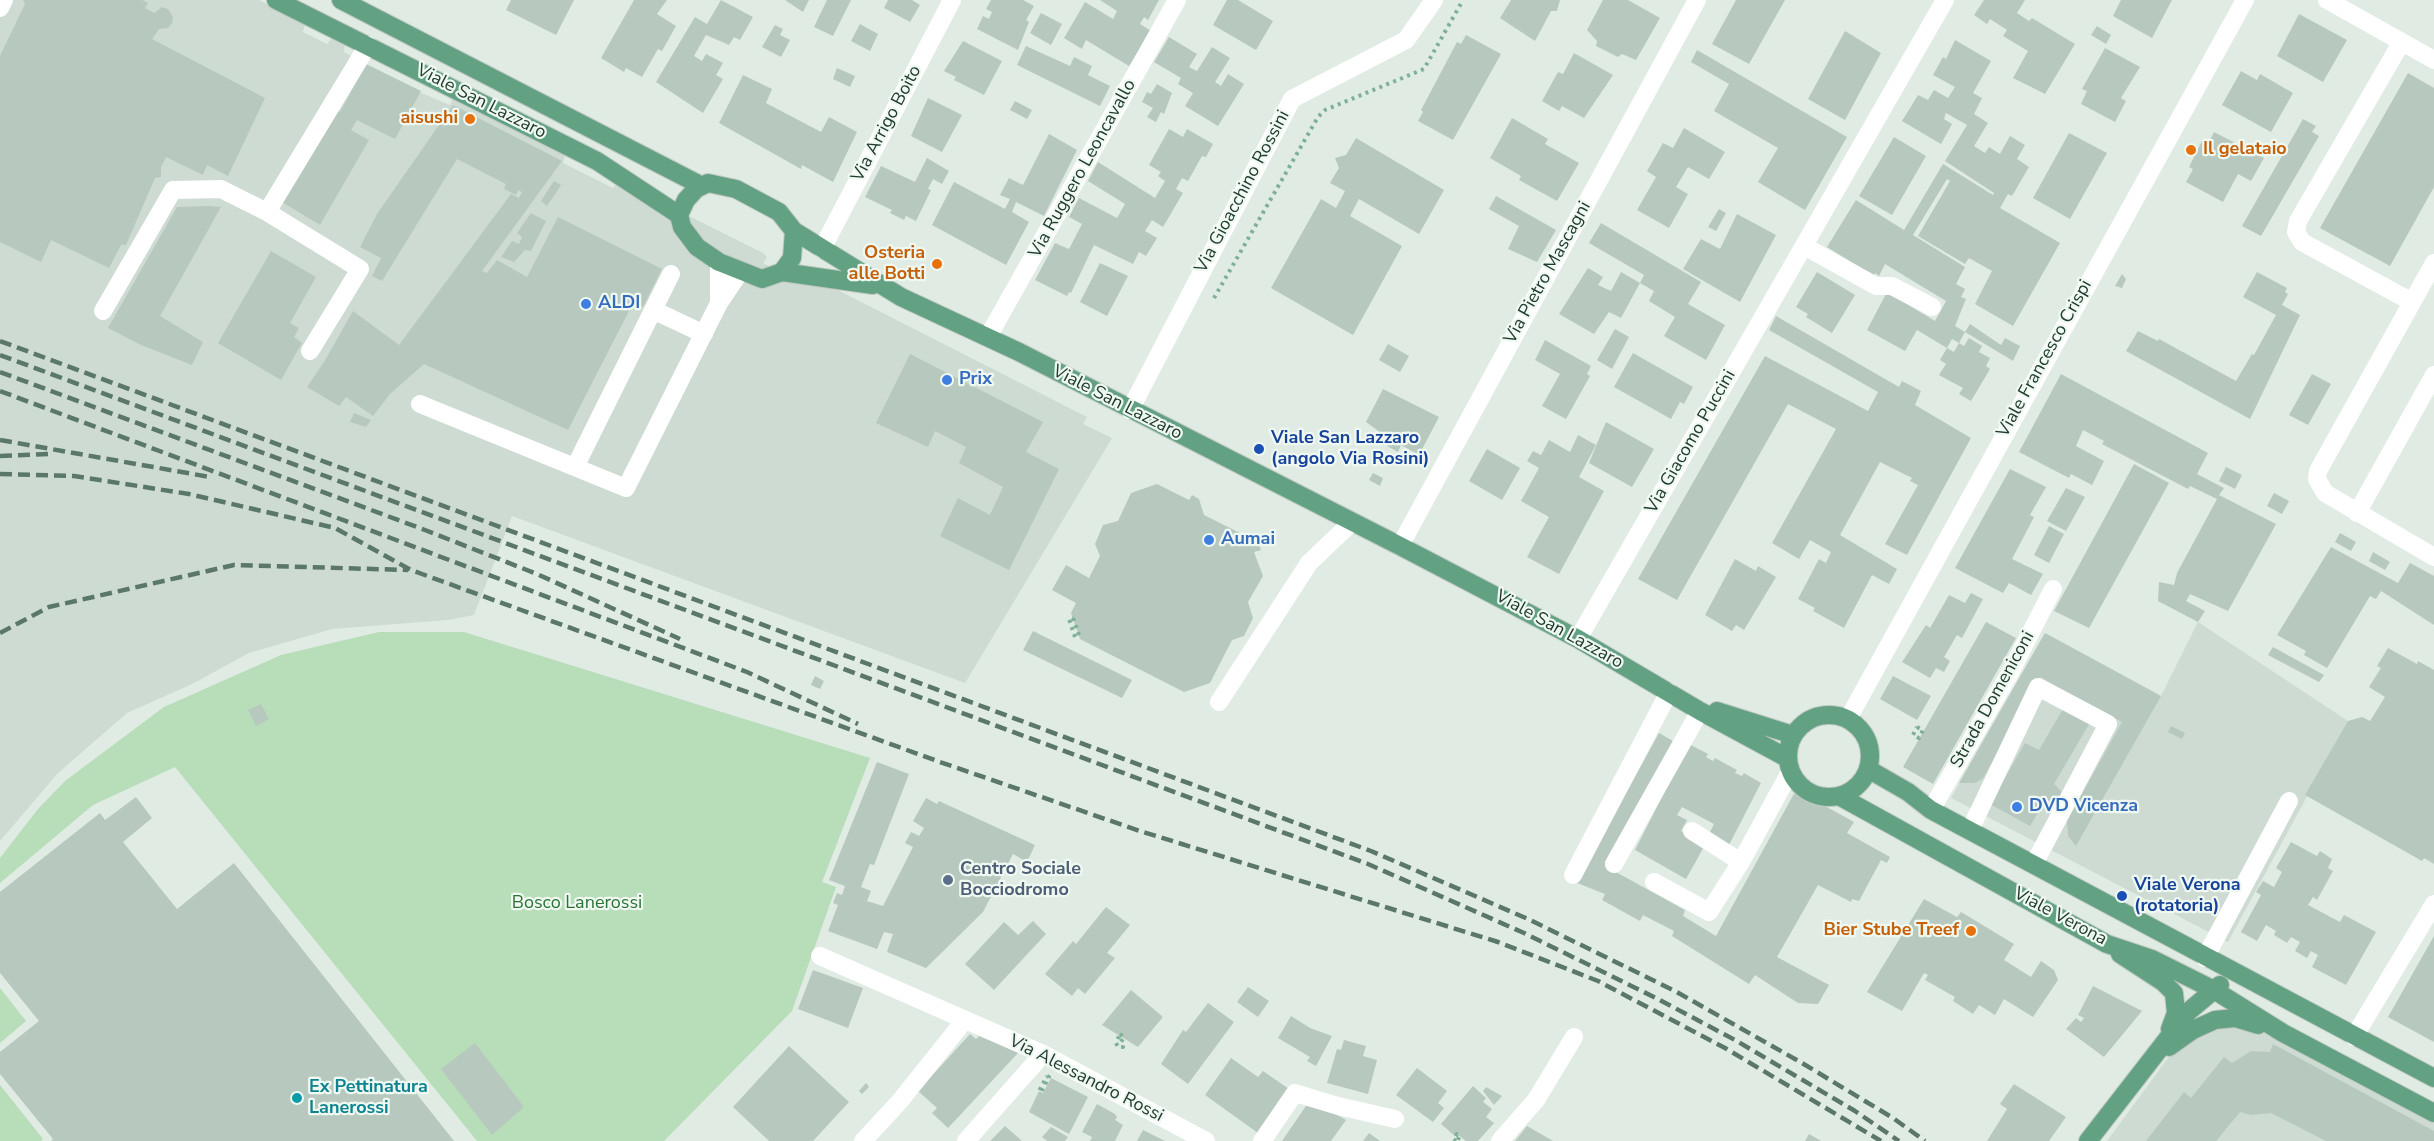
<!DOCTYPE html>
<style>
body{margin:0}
canvas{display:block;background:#dfebe3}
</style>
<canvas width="2434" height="1141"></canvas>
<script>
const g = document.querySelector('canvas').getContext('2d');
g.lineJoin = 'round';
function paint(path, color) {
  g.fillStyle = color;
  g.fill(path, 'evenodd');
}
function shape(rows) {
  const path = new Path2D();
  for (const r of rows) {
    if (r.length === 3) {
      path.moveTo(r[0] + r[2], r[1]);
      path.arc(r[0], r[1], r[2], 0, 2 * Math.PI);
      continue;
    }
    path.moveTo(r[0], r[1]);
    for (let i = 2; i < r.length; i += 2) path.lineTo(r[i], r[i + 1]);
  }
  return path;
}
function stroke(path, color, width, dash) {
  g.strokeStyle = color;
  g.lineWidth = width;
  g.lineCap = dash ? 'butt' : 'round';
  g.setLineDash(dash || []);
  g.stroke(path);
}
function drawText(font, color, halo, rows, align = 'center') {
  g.font = font + ' "Nunito Sans",sans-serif';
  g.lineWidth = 4.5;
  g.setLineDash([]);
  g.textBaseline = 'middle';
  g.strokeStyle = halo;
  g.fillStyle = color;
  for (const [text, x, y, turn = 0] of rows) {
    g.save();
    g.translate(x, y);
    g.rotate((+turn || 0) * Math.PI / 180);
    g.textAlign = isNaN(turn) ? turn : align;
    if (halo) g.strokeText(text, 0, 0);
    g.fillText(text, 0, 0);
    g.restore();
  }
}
paint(shape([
 [0,0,259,0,305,24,303,32,327,44,333,37,345,43,344,52,419,92,450,105,453,98,565,154,563,163,613,188,619,181,763,253,767,257,763,263,809,286,818,280,1087,417,1083,424,1112,438,965,683,512,516,474,615,448,620,332,629,249,653,192,684,127,713,58,773,0,841],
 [2198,622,2348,721,2228,942,1951,798,2045,633,2161,696],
 [2225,1013,2434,1121,2434,1141,2107,1141,2190,1028]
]), '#cddbd2');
paint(shape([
 [379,632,464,632,870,758,822,882,836,887,792,1011,664,1141,477,1141,175,767,93,805,0,883,0,858,38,809,65,781,164,707,281,655],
 [0,988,26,1021,0,1043],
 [0,1085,43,1139,41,1141,0,1141]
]), '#b7ddb9');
paint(shape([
 [23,0,142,0,148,3,145,8,154,13,162,7,168,9,173,17,172,23,168,28,159,29,152,39,265,98,228,176,207,165,203,175,166,157,161,167,161,177,155,178,126,245,121,245,109,268,51,240,41,262,0,242,0,56,25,4],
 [511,0,574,0,556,35,506,10],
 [634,0,667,0,657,14,676,26,662,51,658,49,642,77,626,68,624,72,601,58],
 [721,0,753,17,740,40,734,37,729,45,706,35,694,56,702,61,706,54,723,63,716,75,723,79,703,113,656,82,695,17,707,24],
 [785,0,809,0,803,12],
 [827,0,851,0,833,36,814,27],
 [888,0,912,0,920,5,910,22,884,8],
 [991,0,1023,0,1034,6,1026,20,1029,22,1018,50,977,29,983,16,989,19,992,12,986,9],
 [1100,0,1159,0,1148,20,1144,17,1140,24,1151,31,1129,66,1086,40,1082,49,1064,38,1085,2,1113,19,1117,11],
 [1227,0,1238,0,1273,21,1256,50,1213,25],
 [1511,0,1560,0,1557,11,1551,11,1535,41,1500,18],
 [1603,0,1628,0,1660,18,1636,60,1622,54,1618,57,1596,46,1597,41,1587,30],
 [1736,0,1785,0,1749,64,1712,44],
 [1984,0,2025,0,2017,13,2029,21,2032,18,2075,44,2045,94,2013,78,2028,51,2003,36,2007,30,1990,19,1987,24,1974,15],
 [2121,0,2172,0,2152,38,2113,16],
 [1041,13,1062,24,1051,45,1030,33],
 [2299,14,2347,40,2323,82,2277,56],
 [860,24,878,34,870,51,851,41],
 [775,25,783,29,780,35,790,40,781,57,762,47],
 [2097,26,2111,35,2106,44,2091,35],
 [1845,31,1881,53,1845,120,1808,99],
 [1466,35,1501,54,1453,140,1418,121,1423,112,1421,110,1457,42,1461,44],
 [1169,37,1197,54,1189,67,1197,71,1212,47,1230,58,1215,82,1221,86,1228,74,1244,84,1218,126,1185,106,1193,93,1178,84,1181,78,1154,62],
 [1955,40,1991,61,1973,93,1982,98,1974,114,1988,123,1974,146,1985,153,1989,147,2000,154,2010,136,2025,145,2017,159,2029,167,2012,196,2008,194,2000,208,2060,243,2013,326,1975,304,1992,271,1969,258,1965,264,1918,236,1950,181,1947,179,1913,235,1965,267,1956,284,1965,289,1961,297,1966,299,1955,326,1965,332,1970,324,2001,345,2005,338,2020,346,2013,361,1965,332,1959,343,1952,339,1947,348,1954,352,1959,343,1964,346,1969,338,1982,346,1979,352,1990,358,1986,366,1990,369,1971,401,1959,394,1963,388,1939,375,1946,364,1940,360,1947,348,1917,330,1905,351,1867,330,1887,292,1935,321,1946,301,1885,264,1879,276,1875,273,1874,276,1827,247,1856,200,1904,230,1943,164,1993,195,1994,193,1945,161,1967,125,1946,113,1944,119,1952,124,1941,144,1902,121,1918,95,1928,100,1934,90,1948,98,1955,87,1933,75,1943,57,1946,59],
 [963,41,1002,61,984,95,954,80,956,77,944,71],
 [1026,46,1070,66,1074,57,1092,66,1088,75,1110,86,1100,106,1017,65],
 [2105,48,2140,67,2121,98,2126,101,2115,122,2081,104,2087,91,2082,89],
 [1697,50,1847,137,1805,210,1758,182,1778,148,1714,111,1729,84,1691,62],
 [1574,53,1613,75,1584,118,1562,106,1559,111,1542,101,1558,72,1563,74],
 [366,64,421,91,395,139,357,120,351,130,369,140,320,225,282,202,335,109,340,112],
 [837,68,855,76,850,87,833,79],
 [2241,71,2257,80,2260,74,2293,93,2271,132,2222,105],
 [2408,73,2434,88,2434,187,2390,266,2320,228],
 [743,75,772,89,766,103,821,132,829,117,857,132,833,182,802,165,801,169,719,123],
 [1157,84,1172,93,1164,114,1161,112,1156,122,1147,117,1153,108,1142,102,1147,92,1151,94],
 [928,98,962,115,942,152,911,136],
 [1015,101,1032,110,1027,119,1010,110],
 [453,105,562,161,482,271,487,273,497,260,527,277,558,217,662,269,643,307,633,303,568,430,424,364,390,394,373,416,346,397,339,406,307,387,324,362,353,311,399,345,511,194,519,198,522,192,518,190,516,195,504,189,506,184,457,159,382,281,372,276,381,258,360,247,377,214],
 [1512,118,1548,139,1545,144,1579,163,1557,201,1519,180,1521,176,1490,158],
 [2303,119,2316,126,2312,132,2319,136,2261,236,2242,226],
 [1684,128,1725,152,1709,179,1688,167,1676,187,1688,194,1669,228,1637,210,1656,177,1647,171,1663,143,1673,148],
 [1169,129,1183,137,1187,129,1213,144,1206,157,1202,156,1188,181,1182,178,1176,189,1183,193,1163,227,1152,220,1145,231,1157,238,1146,256,1139,252,1133,264,1094,245,1071,293,1069,292,1067,296,1035,280,1055,243,1069,249,1082,224,1069,217,1079,198,1117,218,1125,204,1088,181,1098,162,1155,198,1165,181,1158,176,1161,172,1149,165],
 [2214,132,2264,158,2251,181,2238,174,2223,202,2186,182,2193,169,2189,167,2202,141,2208,144],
 [2069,133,2107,153,2070,219,2033,198],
 [1049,134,1077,150,1044,216,1016,202,1012,212,1029,222,1006,265,932,225,954,182,1005,209,1010,199,1000,195,1009,178,1023,185],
 [1894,137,1926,156,1892,215,1859,196],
 [1356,138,1444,190,1419,234,1359,199,1350,216,1402,246,1353,335,1271,288,1321,199,1336,208,1345,191,1330,183,1339,168,1335,158,1346,155],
 [927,158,949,171,942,184,933,179,928,189,931,190,916,221,906,216,904,220,890,213,892,210,865,197,881,166,915,182],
 [554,181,561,185,547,206,541,201],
 [1496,196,1556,230,1537,262,1508,249,1519,226,1489,209],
 [209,206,221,207,160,316,203,342,192,365,141,345,108,328,177,207],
 [1719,209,1726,213,1716,231,1708,227],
 [531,213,546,221,531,251,525,250,514,262,501,257,512,241,519,244,522,237,517,233],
 [1737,214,1776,235,1740,302,1683,269,1701,239,1720,249],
 [1601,223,1701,282,1688,304,1725,325,1706,360,1664,336,1675,317,1649,301,1654,291,1640,283,1644,275,1589,243],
 [271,251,316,277,290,323,299,328,294,337,302,343,281,380,218,343],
 [1100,263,1128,276,1107,316,1080,302],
 [1588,268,1603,277,1598,285,1611,291,1621,272,1640,283,1621,318,1609,312,1594,334,1559,314],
 [1817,272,1855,295,1832,333,1806,317,1808,314,1796,307],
 [2257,272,2287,288,2285,292,2288,294,2282,305,2300,315,2250,419,2126,351,2138,331,2158,341,2159,339,2236,381,2252,354,2254,355,2276,315,2243,297],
 [2122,274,2126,279,2122,288,2115,286],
 [1776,316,1899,387,1902,381,1921,391,1915,405,1971,438,1907,555,1885,544,1918,485,1910,481,1912,478,1880,462,1840,535,1897,569,1889,584,1872,575,1844,628,1813,611,1815,608,1798,599,1819,559,1826,563,1831,552,1810,540,1799,559,1772,543,1836,429,1788,404,1677,600,1638,579,1765,356,1868,411,1878,392,1769,330],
 [1615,329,1629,337,1612,369,1597,360],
 [1545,340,1591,366,1587,374,1590,376,1566,419,1542,406,1560,374,1535,360],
 [1388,344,1409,356,1400,372,1379,360],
 [1633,353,1693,387,1684,404,1680,402,1671,419,1614,387],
 [910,354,1043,422,1026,452,1059,469,1009,570,940,536,958,498,990,515,1003,487,959,463,966,447,935,431,928,447,876,423],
 [2061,374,2208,453,2197,474,2224,488,2219,495,2276,524,2228,611,2190,594,2186,601,2205,611,2198,622,2158,601,2159,582,2174,585,2177,573,2217,499,2190,486,2188,489,2102,444,2104,441,2083,430,2076,446,2104,461,2092,485,2071,474,2069,478,2019,452],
 [2312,374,2331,384,2308,425,2289,415],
 [1383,389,1439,417,1419,455,1401,445,1398,452,1387,446,1391,440,1366,422],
 [354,413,371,420,366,427,350,422],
 [1606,422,1654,449,1632,487,1589,463],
 [1578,435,1596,445,1579,477,1604,491,1559,574,1527,557,1549,517,1521,501,1539,468,1527,461,1533,451,1541,455,1549,440,1570,452],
 [1487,449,1520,468,1502,500,1469,481],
 [2134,464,2169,483,2089,628,2054,611],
 [2226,467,2242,475,2235,489,2219,481],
 [2010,469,2046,487,2030,515,2034,517,2012,559,2043,574,2031,595,2009,583,2003,593,1955,568],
 [1373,473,1383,478,1380,486,1369,480],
 [1157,484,1189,500,1192,495,1199,499,1204,515,1258,542,1261,550,1254,552,1263,576,1248,602,1253,618,1244,636,1232,640,1210,683,1184,692,1080,639,1071,613,1076,603,1052,590,1066,565,1089,578,1100,556,1095,544,1103,525,1118,521,1131,493],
 [2066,488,2085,497,2066,531,2047,521],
 [2274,493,2289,501,2282,514,2267,506],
 [2049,526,2064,534,2049,563,2034,555],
 [2340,533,2356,542,2351,551,2335,542],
 [2331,547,2398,583,2410,563,2434,576,2434,625,2381,591,2376,599,2370,596,2327,668,2304,655,2306,651,2277,635],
 [2373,552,2390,562,2385,570,2369,561],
 [1735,559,1756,571,1758,566,1776,577,1744,630,1736,625,1732,631,1705,615],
 [1971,593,1983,599,1962,638,1957,635,1944,657,1950,661,1944,672,1936,668,1930,678,1902,662,1926,625,1930,628,1949,595,1965,603],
 [1986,622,2016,638,1933,784,1903,767],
 [1033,631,1132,680,1122,698,1023,650],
 [2045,633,2161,696,2076,846,2068,836,2067,821,2122,722,2040,677,1983,778,1975,783,1959,783],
 [2273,647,2324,675,2319,682,2268,655],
 [2388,648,2417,664,2418,661,2434,670,2434,864,2424,858,2422,861,2305,795,2348,721,2362,717,2370,721,2385,697,2369,687,2381,668,2377,666],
 [815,676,824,681,820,689,811,685],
 [1893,676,1931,696,1917,720,1880,699],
 [261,704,269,719,256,726,248,710],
 [2066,704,2092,719,2054,784,2062,792,2056,805,2044,803,2030,826,1990,804,2025,743,2039,750],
 [2171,726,2185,733,2182,739,2168,732],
 [1659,733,1673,741,1605,866,1685,910,1683,916,1716,936,1796,790,1854,822,1847,833,1890,857,1887,863,1881,860,1859,901,1852,899,1851,902,1818,885,1777,957,1829,985,1818,1004,1798,1003,1755,975,1749,984,1672,936,1674,931,1643,915,1640,921,1602,900,1605,894,1577,883],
 [1689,744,1708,754,1706,757,1713,761,1715,758,1737,770,1735,773,1742,776,1744,773,1761,783,1729,845,1709,834,1714,824,1682,807,1677,815,1687,820,1681,831,1705,845,1686,879,1635,850],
 [877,762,909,774,874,865,870,864,861,887,871,891,867,901,883,906,913,847,905,843,911,832,919,836,924,828,913,821,926,798,937,804,939,801,1035,845,1027,862,1013,854,983,912,926,968,887,952,893,934,884,932,877,949,828,931,838,905,833,903,837,893,842,895,845,886,829,880],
 [136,797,152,818,123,842,177,909,234,863,454,1141,51,1141,53,1139,0,1074,0,1052,39,1021,0,973,0,892,100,813,105,820],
 [2291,842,2317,856,2320,851,2332,859,2328,868,2333,871,2317,900,2313,897,2308,905,2340,922,2344,915,2376,932,2346,985,2312,967,2318,955,2311,951,2307,958,2295,951,2300,942,2291,937,2287,943,2274,935,2276,931,2266,925,2257,941,2241,932,2261,895,2256,892,2263,881,2274,887,2282,872,2276,868],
 [1924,899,1957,917,1961,912,2014,944,2004,960,2031,977,2041,961,2054,970,2058,980,2033,1017,2004,999,1995,1015,1979,1005,1973,1014,1953,1001,1955,997,1925,980,1928,975,1924,973,1902,1011,1867,992],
 [1106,907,1130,925,1107,953,1115,958,1085,994,1078,988,1072,996,1045,974,1073,941,1076,944],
 [1033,921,1046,934,994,990,965,964,1004,922,1018,935],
 [2434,936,2434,1042,2388,1017],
 [813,970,863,988,848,1028,798,1009],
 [2093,986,2142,1011,2104,1057,2066,1029,2076,1018,2081,1022,2084,1018,2078,1015],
 [1248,987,1269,1001,1258,1017,1237,1002],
 [1131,990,1163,1017,1138,1047,1102,1025],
 [1208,1003,1234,1022,1188,1084,1161,1064,1183,1030,1186,1032],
 [1291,1016,1310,1028,1332,1036,1316,1066,1307,1061,1310,1057,1278,1038],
 [970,1034,976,1039,979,1036,1019,1052,948,1128,932,1113,937,1108,918,1091],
 [1344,1040,1366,1046,1363,1056,1377,1060,1368,1094,1327,1083,1337,1049,1341,1050],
 [475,1043,524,1107,492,1135,441,1069],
 [2273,1044,2434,1131,2434,1141,2326,1141,2271,1113,2251,1115,2240,1112,2216,1141,2146,1141,2184,1092,2191,1098,2224,1057,2232,1063,2251,1051,2270,1052],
 [789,1046,849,1102,813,1141,769,1141,733,1107],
 [1231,1058,1258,1077,1263,1071,1289,1089,1258,1133,1205,1095],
 [1417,1068,1447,1091,1438,1103,1444,1108,1433,1122,1396,1095],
 [1051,1078,1088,1097,1069,1134,1029,1112,1039,1091,1043,1093],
 [866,1083,869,1087,862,1094,859,1091],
 [2014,1084,2066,1117,2049,1141,1987,1141,2007,1109,2000,1104],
 [1473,1086,1486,1098,1483,1102,1492,1109,1486,1117,1494,1123,1478,1141,1466,1141,1457,1134,1455,1136,1441,1124],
 [1486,1087,1502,1096,1494,1105,1483,1091],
 [1310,1100,1346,1120,1331,1141,1282,1141],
 [1097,1104,1115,1114,1117,1117,1115,1120,1123,1125,1115,1141,1090,1141,1092,1137,1082,1132],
 [1005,1126,1022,1141,990,1141],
 [1527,1126,1553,1141,1515,1141],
 [1051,1127,1068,1137,1065,1141,1047,1141,1042,1137],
 [1143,1130,1165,1141,1137,1141],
 [1369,1133,1380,1141,1363,1141],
 [1809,1134,1821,1141,1805,1141]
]), '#b7c9be');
const major = shape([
 [276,0,597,161,679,215],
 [341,0,702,186],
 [794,231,792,258,782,272,762,279,719,262,697,247,682,227,679,215,686,200,696,189,708,183,736,189,779,212,794,231,901,297,1019,352,1400,546,1578,639,1700,711,1787,758],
 [782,272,873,285],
 [1717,711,1793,735],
 [1829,756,41],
 [1868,769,1908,792,1931,810,2434,1078],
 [1839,796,2107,944,2152,959,2214,990,2283,1033,2434,1113],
 [2120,954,2163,982,2174,993,2176,1013,2170,1029],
 [2169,1047,2193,1030,2215,1020,2235,1018,2258,1025],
 [2088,1141,2189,1011,2220,985]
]);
stroke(major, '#c1c8c4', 20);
stroke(shape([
 [1214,298,1318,117,1325,110,1424,69,1463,0],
 [1073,618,1079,635,1075,637,1069,619,1073,618],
 [1917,727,1923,730,1919,738,1913,735,1917,727],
 [1120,1034,1124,1037,1121,1042,1123,1047,1118,1047,1116,1043,1120,1034],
 [1047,1076,1049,1077,1041,1092,1039,1091,1047,1076],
 [1456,1141,1453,1139,1457,1134,1460,1136,1457,1141]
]), '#7eb095', 4, [3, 4.5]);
stroke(shape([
 [2327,0,2434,60],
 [0,8,4,0],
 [2401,43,2298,221,2296,232,2302,242,2412,302],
 [267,212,360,269,310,351],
 [1804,246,1876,286,1892,286,1932,307],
 [822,249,952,0],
 [2434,263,2318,471,2317,479,2325,493,2434,557],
 [719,303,719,262],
 [653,310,704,334],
 [103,311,173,190,221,189,267,212,368,45],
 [988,337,1177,0],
 [420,404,626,488,719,303,740,272],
 [1130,410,1292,99,1406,40,1434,0],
 [575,467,671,274],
 [2357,513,2434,375],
 [1400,546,1697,0],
 [1578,639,1945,0],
 [1219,702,1309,563,1351,523],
 [1848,719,2245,0],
 [1931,810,2010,673,2053,589],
 [1970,830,2038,687,2108,724,2034,864],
 [1692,831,1741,862],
 [1614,864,1700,711],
 [1573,875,1669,692],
 [1654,882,1709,912,1741,862,1790,772],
 [820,956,1043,1054,1206,1141],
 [2205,958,2289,801],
 [2354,1037,2434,904],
 [863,1141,900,1101,964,1021],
 [966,1141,1043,1054],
 [1262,1141,1295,1093,1338,1106,1395,1119],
 [1500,1141,1536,1100,1574,1037]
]), '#fff', 18);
stroke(major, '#62a283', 18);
stroke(shape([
 [0,341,1371,851,1528,919,1675,991,1802,1063,1893,1118,1925,1141],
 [0,355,1368,864,1524,933,1656,998,1735,1040,1855,1111,1899,1141],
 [0,372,425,530,537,574,680,639],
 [0,391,747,672,858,724],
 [0,440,210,477],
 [0,456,48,454],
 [0,474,74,476,189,494,335,528,411,570,940,762,1140,831,1498,942,1598,981,1725,1048,1881,1141],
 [0,633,49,607,234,565,408,570]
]), '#5a7769', 4.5, [12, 6]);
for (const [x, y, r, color] of [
 [470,119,6,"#e8710a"],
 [2191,150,6,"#e8710a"],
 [937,264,6,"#e8710a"],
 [586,304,6,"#3f7fe0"],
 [947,380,6,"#3f7fe0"],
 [1259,449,6,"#1a4fb4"],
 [1209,540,6,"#3f7fe0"],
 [2017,807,6,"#3f7fe0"],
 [948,880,6,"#5c6f8a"],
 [2122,896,6,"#1a4fb4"],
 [1971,931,6,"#e8710a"],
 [297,1098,6,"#0f9aa8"]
]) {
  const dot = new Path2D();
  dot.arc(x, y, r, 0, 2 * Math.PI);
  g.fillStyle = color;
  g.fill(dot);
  stroke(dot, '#f0f8f2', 2);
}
drawText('18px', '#203c2e', '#f0f8f2', [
 ["Viale San Lazzaro",481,102,27],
 ["Via Arrigo Boito",887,124,-62],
 ["Via Ruggero Leoncavallo",1083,169,-61],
 ["Via Gioacchino Rossini",1243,192,-62],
 ["Via Pietro Mascagni",1548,273,-61],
 ["Viale Francesco Crispi",2045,359,-61],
 ["Viale San Lazzaro",1117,403,27],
 ["Via Giacomo Puccini",1691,442,-60],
 ["Viale San Lazzaro",1559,630,29],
 ["Strada Domeniconi",1993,700,-61],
 ["Viale Verona",2060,917,28],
 ["Via Alessandro Rossi",1086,1079,27]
]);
drawText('bold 18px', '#c56008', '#f0f8f2', [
 ["aisushi",458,119],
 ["Il gelataio",2203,150,"left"],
 ["Osteria",925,254],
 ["alle Botti",925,275],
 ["Bier Stube Treef",1959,931]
], 'right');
drawText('bold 18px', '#366cbe', '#f0f8f2', [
 ["ALDI",598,304],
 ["Prix",959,380],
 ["Aumai",1221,540],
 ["DVD Vicenza",2029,807]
], 'left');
drawText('bold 18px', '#164399', '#f0f8f2', [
 ["Viale San Lazzaro",1271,439],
 ["(angolo Via Rosini)",1271,460],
 ["Viale Verona",2134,886],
 ["(rotatoria)",2134,907]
], 'left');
drawText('bold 18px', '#4e5e75', '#f0f8f2', [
 ["Centro Sociale",960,870],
 ["Bocciodromo",960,891]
], 'left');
drawText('18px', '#287435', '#f0f8f2', [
 ["Bosco Lanerossi",577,904]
]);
drawText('bold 18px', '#0d838f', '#f0f8f2', [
 ["Ex Pettinatura",309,1088],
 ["Lanerossi",309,1109]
], 'left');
</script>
